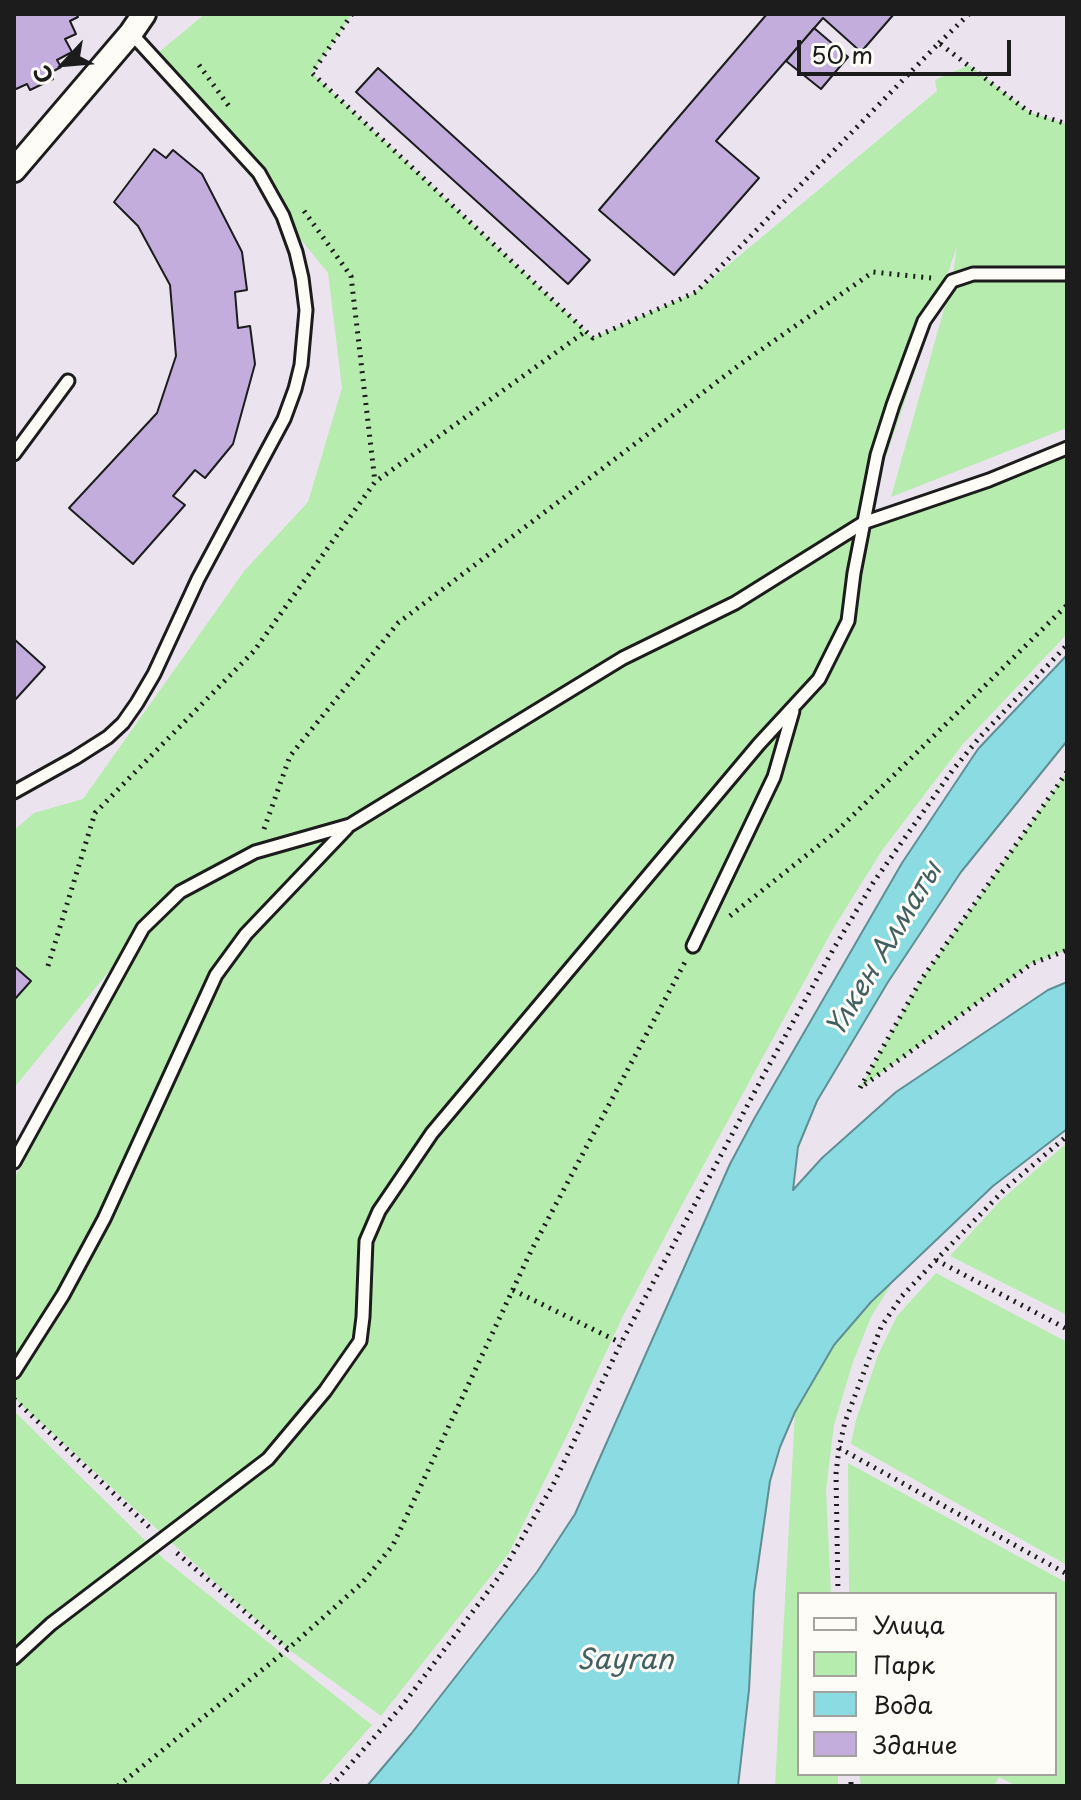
<!DOCTYPE html>
<meta charset="utf-8">
<style>
body{margin:0}
#map{position:relative;width:1081px;height:1800px;overflow:hidden;background:#ebe4ef;font-family:"Playpen Sans",sans-serif}
canvas{display:block}
.frame{position:absolute;inset:0;border:16px solid #1c1c1c;pointer-events:none}
.legend{position:absolute;left:797px;top:1592px;width:260px;height:184px;box-sizing:border-box;background:#fdfcf7;border:2px solid #a3a29f;margin:0;padding:10px 14px;list-style:none;font-size:24px;color:#1c1c1c}
.legend li{display:flex;align-items:center;gap:16px;height:40px}
.legend b{width:40px;border:2px solid #a3a29f}
.north{position:absolute;left:24px;top:24px;width:80px;height:80px;-webkit-text-stroke:6px #fdfcf7;paint-order:stroke;rotate:244deg;font-size:22px;font-weight:700;line-height:32px;text-align:center;color:#1c1c1c}
.north::after{content:'';display:block;margin:auto;width:28px;height:36px;background:#1c1c1c;clip-path:polygon(50% 0,100% 100%,50% 72%,0 100%)}
.scale{position:absolute;left:797px;top:40px;width:214px;height:36px;box-sizing:border-box;border:4px solid #1c1c1c;border-top:0;padding-left:10px;font-size:24px;line-height:28px;white-space:nowrap;color:#1c1c1c;-webkit-text-stroke:6px #fdfcf7;paint-order:stroke}
</style>
<div id="map">
<canvas width="1081" height="1800"></canvas>
<div class="frame"></div>
<ul class="legend">
<li><b style="height:10px;background:#fdfcf7"></b>Улица</li>
<li><b style="height:22px;background:#b6ecae"></b>Парк</li>
<li><b style="height:22px;background:#8bdce2"></b>Вода</li>
<li><b style="height:22px;background:#c2addc"></b>Здание</li>
</ul>
<div class="north">С</div>
<div class="scale">50 m</div>
</div>
<script>
const g = document.querySelector('canvas').getContext('2d');
g.lineJoin = 'round';
function paint(path, color) {
  g.fillStyle = color;
  g.fill(path, 'evenodd');
}
function shape(rows) {
  const path = new Path2D();
  for (const r of rows) {
    path.moveTo(r[0], r[1]);
    for (let i = 2; i < r.length; i += 2) path.lineTo(r[i], r[i + 1]);
  }
  return path;
}
function stroke(path, color, width, dash) {
  g.strokeStyle = color;
  g.lineWidth = width;
  g.lineCap = dash ? 'butt' : 'round';
  g.setLineDash(dash || []);
  g.stroke(path);
}
function drawText(font, color, halo, rows, align = 'center') {
  g.font = font + ' "Playpen Sans",sans-serif';
  g.lineWidth = 6;
  g.setLineDash([]);
  g.textBaseline = 'middle';
  g.strokeStyle = halo;
  g.fillStyle = color;
  for (const [text, x, y, turn = 0] of rows) {
    g.save();
    g.translate(x, y);
    g.rotate((+turn || 0) * Math.PI / 180);
    g.textAlign = isNaN(turn) ? turn : align;
    if (halo) g.strokeText(text, 0, 0);
    g.fillText(text, 0, 0);
    g.restore();
  }
}
paint(shape([
 [205,14,352,14,312,73,593,338,696,292,937,91,935,80,969,65,1029,112,1067,124,1067,428,891,497,952,281,957,246,864,522,1067,452,1067,634,963,744,883,849,833,929,684,1201,622,1318,573,1423,509,1553,381,1716,288,1649,14,1398,14,1179,140,933,14,1088,14,830,34,813,83,799,245,570,308,502,342,388,328,273,153,57],
 [1067,772,1067,950,1031,964,860,1088,921,980],
 [1067,1143,1067,1315,950,1256,1001,1200],
 [936,1273,1067,1342,1067,1565,851,1444,856,1420,878,1355,897,1316],
 [894,1280,871,1317,853,1362,834,1425,826,1490,831,1594,799,1594,799,1774,838,1774,838,1786,775,1786,795,1412,834,1345,871,1302],
 [14,1411,165,1560,372,1725,318,1786,14,1786],
 [848,1463,1067,1583,1067,1786,1017,1786,999,1777,994,1786,861,1786,859,1774,1055,1774,1055,1594,849,1594]
]), '#b6ecae');
const water = shape([
 [1067,655,1067,741,961,872,888,982,817,1101,798,1147,793,1190,822,1158,896,1092,1048,990,1067,982,1067,1129,993,1186,871,1302,834,1345,795,1412,780,1447,770,1481,754,1593,749,1690,738,1786,367,1786,411,1734,537,1572,575,1514,730,1164,754,1119,902,863,978,749,1067,655]
]);
paint(water, '#8bdce2');
stroke(water, '#5f8f93', 2);
const building = shape([
 [14,14,76,14,78,17,70,21,76,34,65,39,72,52,57,60,61,67,50,73,53,79,30,90,27,84,16,89,14,86,14,14],
 [767,14,894,14,861,52,823,18,716,141,759,178,674,275,599,210,767,14],
 [814,28,848,57,821,89,786,61,814,28],
 [378,68,590,260,568,284,356,92,378,68],
 [154,149,166,158,173,150,202,174,242,252,247,290,235,292,238,328,250,326,255,364,233,444,205,478,195,470,173,496,185,505,133,564,69,508,157,413,176,356,170,285,138,226,114,202,154,149],
 [14,639,45,667,14,701,14,639],
 [14,966,31,981,14,1000,14,966]
]);
paint(building, '#c2addc');
stroke(building, '#1c1c1c', 2);
const service = shape([
 [14,454,68,381],
 [14,792,75,758,108,737,123,723,137,703,154,674,198,579,284,419,295,389,301,365,306,310,302,278,296,252,283,216,259,173,131,33],
 [693,946,774,777,793,711],
 [14,1162,143,928,180,892,255,852,350,825,623,658,735,603,863,523,989,480,1067,448],
 [14,1372,63,1295,104,1219,216,975,246,934,347,828],
 [14,1658,51,1624,268,1459,325,1391,360,1341,363,1317,366,1241,379,1211,432,1133,759,744,819,679,848,621,854,573,877,455,893,405,924,321,952,281,973,274,1067,274]
]);
const minor = shape([
 [14,170,131,33,144,14]
]);
stroke(service, '#1c1c1c', 17);
stroke(minor, '#1c1c1c', 28);
stroke(shape([
 [352,14,312,73,593,338,696,292,939,43,1029,112,1067,124],
 [939,43,969,14],
 [199,65,231,109],
 [304,211,351,276,375,482],
 [1067,772,921,980,860,1088,1031,964,1067,950],
 [264,829,290,756,398,623,742,363,873,272,931,278],
 [730,916,837,831,1067,605],
 [48,966,95,813,254,651,375,482,586,331],
 [936,1260,1067,1329],
 [513,1290,621,1343],
 [14,1399,149,1527],
 [839,1448,1067,1574],
 [177,1553,288,1649],
 [838,1594,836,1474,839,1448,845,1422,881,1327,902,1296,936,1260,1006,1188,1067,1136],
 [851,1774,851,1786],
 [118,1786,288,1649,363,1582,393,1545,531,1251,685,962],
 [331,1786,402,1706,501,1574,553,1485,621,1343,762,1078,834,948,873,883,952,771,979,738,1067,645]
]), '#1c1c1c', 5, [2, 6]);
stroke(service, '#fdfcf7', 11);
stroke(minor, '#fdfcf7', 22);
drawText('italic 28px', '#435f61', '#fdfcf7', [
 ["Үлкен Алматы",885,950,-59],
 ["Sayran",625,1661]
]);
</script>
